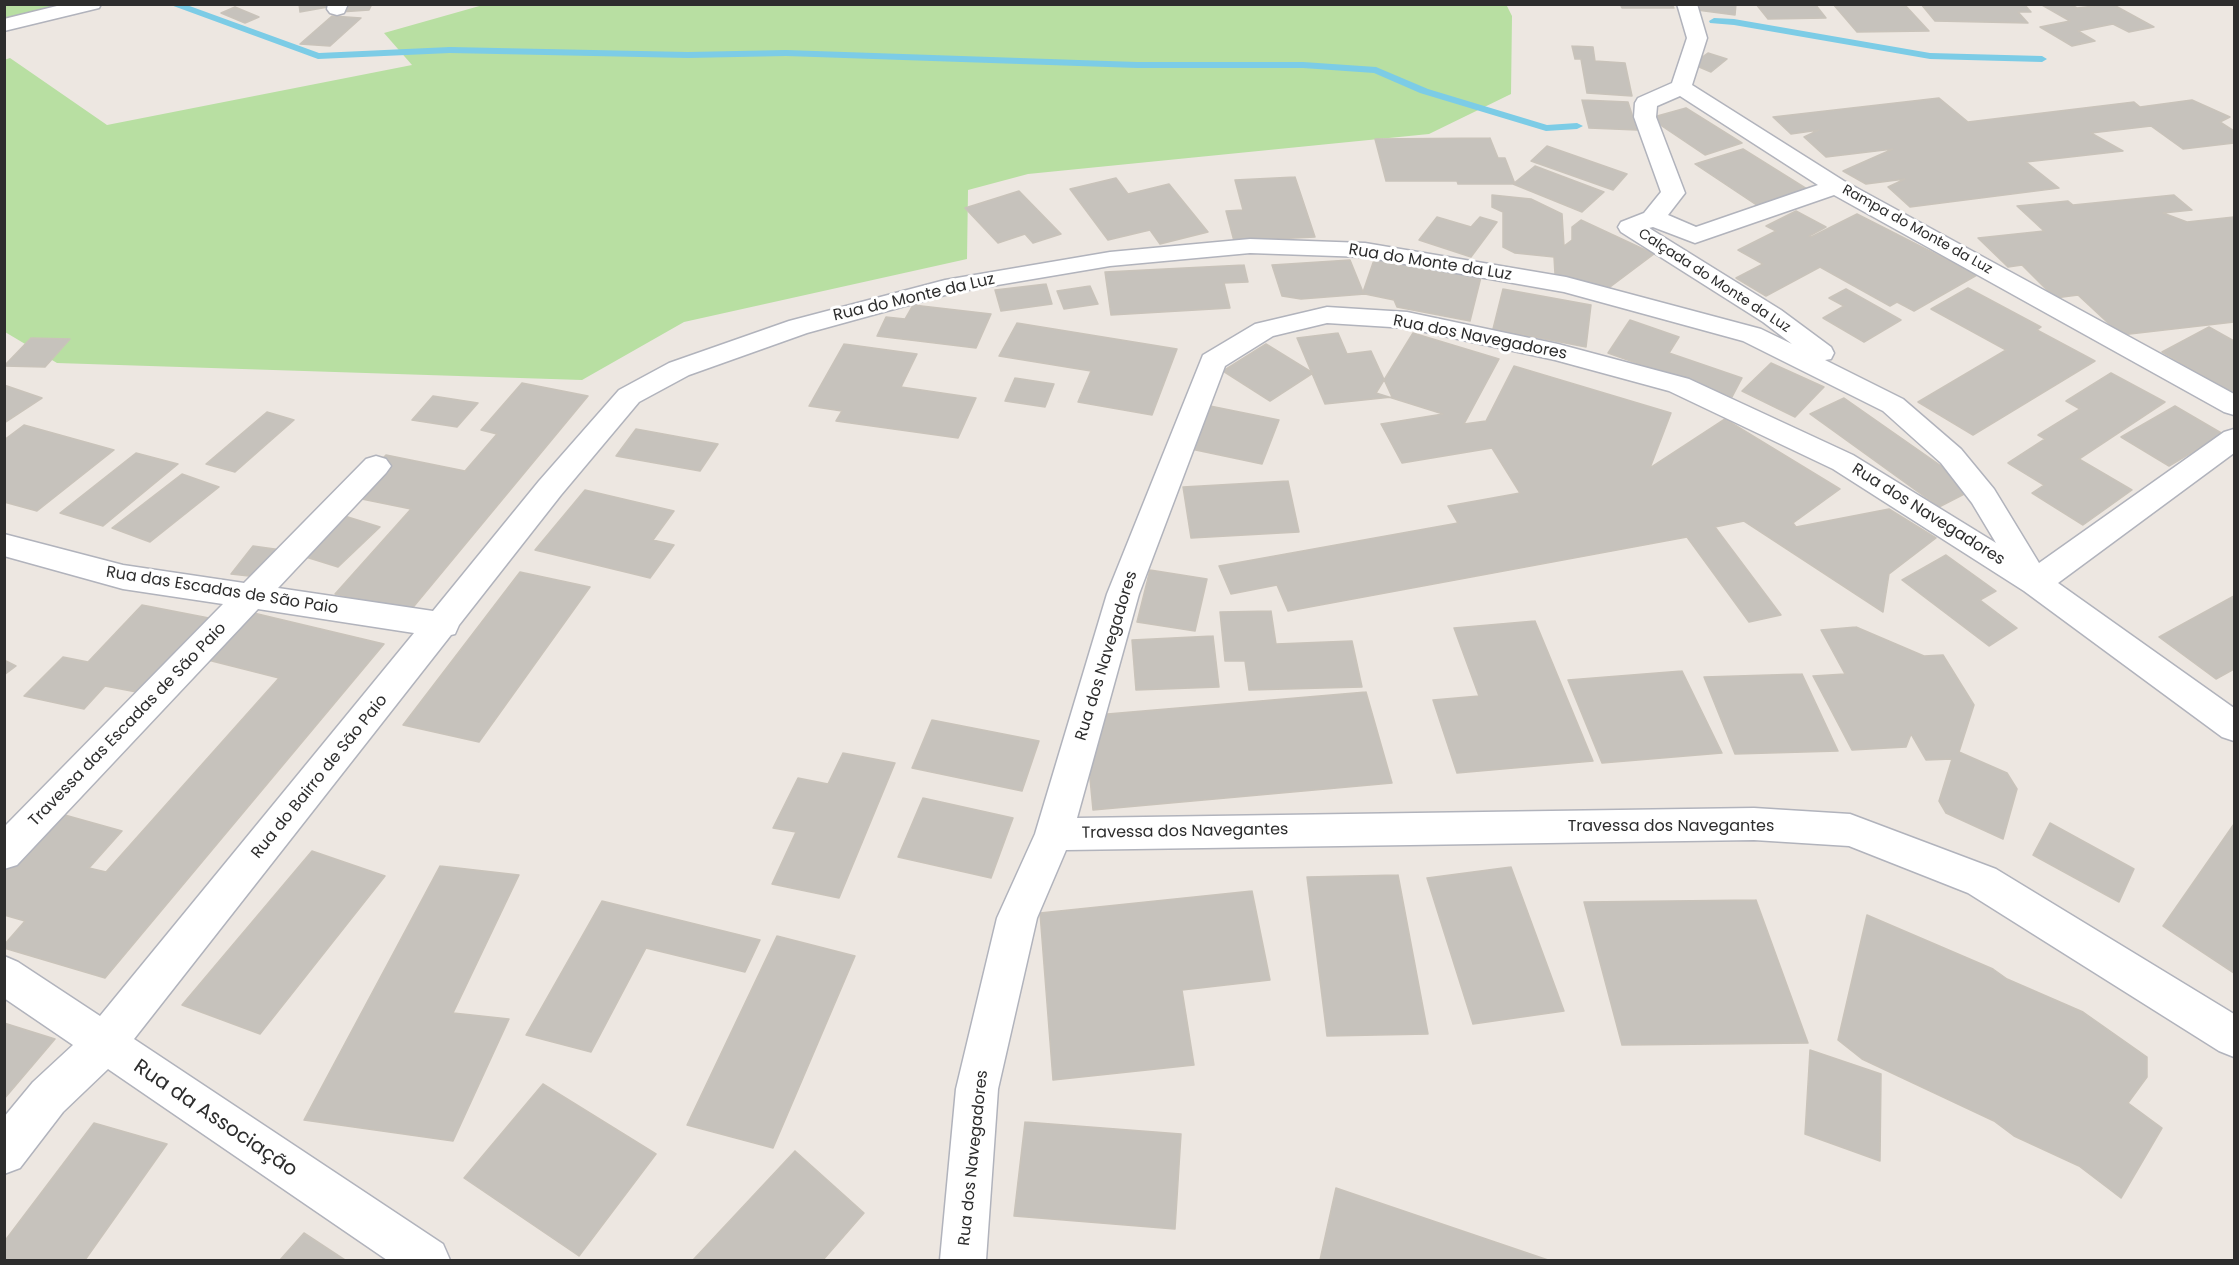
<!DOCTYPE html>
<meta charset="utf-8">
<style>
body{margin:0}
#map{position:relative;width:2239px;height:1265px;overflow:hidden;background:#ede7e1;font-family:Poppins,sans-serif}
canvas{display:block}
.frame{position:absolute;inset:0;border:6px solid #2d2d2d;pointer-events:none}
</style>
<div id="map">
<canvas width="2239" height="1265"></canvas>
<div class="frame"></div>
</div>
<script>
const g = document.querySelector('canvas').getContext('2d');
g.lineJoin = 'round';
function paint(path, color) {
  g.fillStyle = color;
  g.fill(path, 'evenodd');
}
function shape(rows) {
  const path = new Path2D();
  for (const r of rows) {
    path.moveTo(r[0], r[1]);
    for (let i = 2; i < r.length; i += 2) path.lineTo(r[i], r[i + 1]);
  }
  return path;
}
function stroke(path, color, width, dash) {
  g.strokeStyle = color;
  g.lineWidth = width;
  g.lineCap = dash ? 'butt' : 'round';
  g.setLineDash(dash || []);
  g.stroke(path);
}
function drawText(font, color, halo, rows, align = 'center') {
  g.font = font + ' Poppins,sans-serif';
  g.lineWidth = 6;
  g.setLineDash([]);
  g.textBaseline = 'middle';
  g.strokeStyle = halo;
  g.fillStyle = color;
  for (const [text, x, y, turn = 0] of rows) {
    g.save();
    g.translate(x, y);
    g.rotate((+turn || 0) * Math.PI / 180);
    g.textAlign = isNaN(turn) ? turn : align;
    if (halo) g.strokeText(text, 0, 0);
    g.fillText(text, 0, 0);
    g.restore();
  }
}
paint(shape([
 [1506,4,1512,16,1511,94,1429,134,1028,174,968,190,967,259,684,322,582,380,57,363,5,332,4,60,10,58,107,125,412,65,384,33,483,5],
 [4,5,56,5,45,11,5,19]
]), '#b8dfa2');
paint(shape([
 [168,4,184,4,319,53,450,47,688,52,786,50,1137,62,1303,62,1376,67,1428,89,1547,125,1577,123,1583,126,1577,129,1546,131,1420,93,1374,73,1303,68,1137,68,786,56,688,58,450,53,318,59,168,4],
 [1714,18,1734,19,1930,53,2042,56,2047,59,2042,62,1930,59,1734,25,1710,23,1709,21,1714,18]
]), '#7ccce6');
const building = shape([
 [299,4,339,5,300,12,299,4],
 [343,4,372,4,369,10,340,12,343,4],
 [1620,4,1672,4,1674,8,1622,8,1620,4],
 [1697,4,1736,4,1735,15,1697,10,1697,4],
 [1756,4,1815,4,1826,18,1768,19,1756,4],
 [1833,4,1904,4,1929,31,1857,32,1833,4],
 [1921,4,2024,4,2031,12,2018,12,2028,23,1935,21,1921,4],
 [2070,4,2077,8,2112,4,2154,27,2129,32,2113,24,2078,31,2095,41,2072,46,2040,27,2070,21,2042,5,2070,4],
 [235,7,259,17,245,23,221,13,235,7],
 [332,16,361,18,330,46,300,44,332,16],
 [1572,46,1593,47,1595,61,1625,63,1632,96,1587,93,1581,59,1575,59,1572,46],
 [1708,53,1727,59,1711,72,1692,64,1708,53],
 [1939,98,1968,122,2134,102,2140,107,2192,100,2230,117,2220,122,2234,131,2234,143,2183,149,2151,126,2091,133,2123,151,2026,162,2059,188,1910,207,1888,187,1905,179,1866,184,1843,171,1893,149,1826,157,1804,137,1819,130,1791,134,1773,117,1939,98],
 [1582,100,1628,102,1637,130,1589,128,1582,100],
 [1686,108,1742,143,1705,155,1650,118,1686,108],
 [1490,138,1498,158,1505,158,1515,184,1458,184,1457,181,1386,181,1375,139,1490,138],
 [1547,146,1627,174,1613,190,1531,161,1547,146],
 [1743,149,1807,189,1758,206,1695,164,1743,149],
 [1535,166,1604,192,1582,212,1513,184,1535,166],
 [1295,177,1315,237,1234,241,1226,211,1243,210,1235,180,1295,177],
 [1116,178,1128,194,1169,184,1208,232,1160,244,1150,230,1108,240,1070,189,1116,178],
 [1019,191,1061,234,1033,243,1025,234,998,243,965,208,1019,191],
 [1492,195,1531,199,1562,214,1564,246,1572,240,1572,227,1581,220,1654,254,1610,287,1573,283,1555,274,1554,257,1515,253,1503,247,1503,212,1492,207,1492,195],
 [2174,195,2192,210,2163,213,2187,222,2234,217,2234,322,2121,335,2078,295,2055,298,2022,265,2008,267,1978,238,2044,231,2017,206,2068,201,2073,205,2174,195],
 [1796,211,1826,227,1809,236,1811,237,1857,214,1977,275,1914,311,1897,302,1890,306,1820,267,1766,296,1736,278,1763,264,1738,250,1776,231,1766,226,1796,211],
 [1437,217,1471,227,1480,217,1497,222,1471,257,1419,240,1437,217],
 [1375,257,1481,277,1470,321,1397,307,1394,300,1365,294,1301,299,1282,296,1272,265,1350,260,1363,292,1375,257],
 [1244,265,1248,282,1224,283,1230,308,1111,315,1105,272,1244,265],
 [1046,284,1052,304,1001,311,995,290,1046,284],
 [1090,286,1098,304,1064,309,1057,291,1090,286],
 [1968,288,2041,327,2037,330,2095,361,1973,435,1918,402,2006,350,1931,309,1968,288],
 [1503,289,1591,305,1586,347,1493,329,1503,289],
 [1846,289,1901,320,1864,342,1823,318,1844,306,1829,298,1846,289],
 [913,305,991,314,976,348,877,336,886,317,905,319,913,305],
 [1630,320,1679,337,1669,353,1742,378,1732,397,1608,353,1630,320],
 [1017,323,1177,349,1152,415,1078,402,1091,371,999,356,1017,323],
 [2209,327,2234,341,2234,394,2162,352,2209,327],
 [1338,333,1347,354,1371,351,1392,397,1325,404,1297,338,1338,333],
 [1413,333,1499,359,1464,424,1486,421,1514,366,1671,413,1650,468,1725,419,1840,489,1793,523,1796,527,1889,509,1936,538,1889,574,1883,612,1744,521,1715,527,1781,615,1749,622,1687,537,1288,611,1277,585,1231,594,1219,566,1458,523,1448,506,1520,493,1492,448,1402,463,1381,424,1443,414,1376,393,1413,333],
 [31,338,70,339,45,367,4,366,31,338],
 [844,344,917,354,901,387,976,398,958,438,836,421,842,411,809,406,844,344],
 [1266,344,1313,373,1270,401,1223,371,1266,344],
 [1771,363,1824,387,1795,417,1742,391,1771,363],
 [2111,373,2165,402,2079,459,2132,490,2083,525,2032,493,2044,485,2008,463,2045,439,2038,435,2080,409,2066,401,2111,373],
 [1015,378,1054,384,1045,407,1005,401,1015,378],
 [522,383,588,396,410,611,335,594,411,509,347,496,386,455,465,471,497,434,481,430,522,383],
 [4,385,42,398,4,423,4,385],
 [433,396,478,403,457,427,412,420,433,396],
 [1844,398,1974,489,1939,507,1810,414,1844,398],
 [1210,406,1279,420,1262,464,1191,449,1210,406],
 [2175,406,2223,434,2169,466,2121,437,2175,406],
 [267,412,294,420,235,472,206,464,267,412],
 [24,425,114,450,37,511,4,502,4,440,24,425],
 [636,429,718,444,700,471,616,456,636,429],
 [136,453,178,464,103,526,60,513,136,453],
 [182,474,219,487,150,542,112,528,182,474],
 [1288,481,1299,532,1191,538,1183,487,1288,481],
 [585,490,674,511,653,540,674,545,650,578,535,550,585,490],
 [335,513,380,527,338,567,293,553,335,513],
 [253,546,289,551,267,578,231,574,253,546],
 [1946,555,1996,591,1980,600,2017,628,1989,646,1902,580,1946,555],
 [1150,570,1207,579,1195,631,1137,622,1150,570],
 [520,572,590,587,479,742,403,725,520,572],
 [2234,596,2234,669,2216,679,2159,637,2234,596],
 [142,605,214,619,147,694,105,686,84,709,24,696,63,657,88,662,142,605],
 [241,610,384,644,105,978,4,948,4,945,25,921,4,915,4,865,54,812,122,831,89,868,106,872,279,678,196,657,241,610],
 [1271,611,1276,644,1352,641,1362,687,1249,690,1245,661,1225,661,1220,612,1271,611],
 [1535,621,1593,761,1457,773,1433,700,1479,696,1454,628,1535,621],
 [1856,627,1924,656,1943,655,1974,705,1959,752,2007,773,2017,789,2003,839,1946,813,1939,801,1952,759,1926,760,1911,734,1906,747,1852,750,1813,676,1845,674,1821,630,1856,627],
 [1213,636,1219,687,1136,690,1132,640,1213,636],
 [4,660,16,666,4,675,4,660],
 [1682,671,1722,753,1602,763,1568,680,1682,671],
 [1802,674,1838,751,1735,754,1704,677,1802,674],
 [1366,692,1392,783,1093,810,1084,716,1366,692],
 [932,720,1039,741,1022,791,912,768,932,720],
 [843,753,895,763,839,898,772,884,796,832,773,828,798,778,828,784,843,753],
 [923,798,1013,818,991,878,898,857,923,798],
 [2050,823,2134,869,2119,902,2033,855,2050,823],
 [2234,824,2234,973,2163,926,2234,824],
 [312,851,385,876,260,1034,182,1005,312,851],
 [440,866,519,875,453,1013,509,1019,453,1141,304,1120,440,866],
 [1511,867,1564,1011,1473,1024,1427,878,1511,867],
 [1398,875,1428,1034,1327,1036,1307,877,1398,875],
 [1252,891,1270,980,1182,990,1194,1065,1053,1080,1040,913,1252,891],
 [1756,900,1808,1043,1622,1045,1584,902,1756,900],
 [602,901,760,940,745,972,646,948,591,1052,526,1035,602,901],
 [1867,915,1993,969,2007,979,2083,1012,2147,1057,2147,1077,2128,1103,2162,1128,2121,1198,2079,1166,2014,1136,1994,1121,1862,1059,1838,1040,1867,915],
 [777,936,855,956,773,1148,687,1125,777,936],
 [4,1023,55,1039,4,1099,4,1023],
 [1810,1050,1881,1074,1880,1161,1805,1134,1810,1050],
 [543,1084,656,1154,579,1256,464,1178,543,1084],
 [1025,1122,1181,1134,1175,1229,1014,1216,1025,1122],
 [94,1123,167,1144,85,1260,4,1260,4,1242,94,1123],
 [795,1151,864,1213,823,1260,693,1260,795,1151],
 [1336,1188,1548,1260,1320,1260,1336,1188],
 [304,1233,345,1260,280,1260,304,1233]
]);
paint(building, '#c6c2bc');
stroke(building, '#c9c3ba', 1.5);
const minor = shape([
 [65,4,101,4,99,8,4,31,4,19,65,4],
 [328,4,348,4,344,13,337,15,330,13,327,9,328,4],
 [1677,4,1697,4,1707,38,1692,85,1844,181,2234,394,2234,415,2224,412,1834,195,1695,243,1653,227,1649,228,1781,310,1831,347,1834,353,1831,359,1825,360,1903,399,1961,449,1994,489,2039,563,2224,432,2234,429,2234,453,2058,583,2234,708,2234,741,2222,737,2024,591,1833,469,1669,391,1555,360,1407,328,1327,323,1273,336,1225,366,1139,594,1077,818,1754,808,1850,814,1996,869,2234,1014,2234,1057,2219,1051,1968,893,1849,846,1754,840,1066,850,1037,918,998,1089,986,1260,940,1260,956,1089,997,918,1035,834,1107,594,1203,355,1255,324,1327,307,1407,312,1558,344,1689,379,1853,455,1996,543,1972,503,1941,463,1883,411,1743,341,1564,292,1365,257,1250,253,1110,266,956,292,807,333,689,375,639,402,561,495,459,625,455,634,451,635,134,1039,443,1244,450,1260,387,1260,108,1069,63,1112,20,1168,4,1174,4,1117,33,1082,73,1045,4,998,4,956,18,962,100,1016,414,633,258,609,17,865,4,869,4,827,223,604,123,589,4,556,4,534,123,565,244,583,366,459,376,456,386,459,391,466,386,473,278,588,433,611,539,481,619,390,669,363,789,321,945,280,1110,252,1250,239,1365,243,1566,277,1761,329,1792,344,1763,322,1621,232,1618,227,1621,222,1644,213,1661,192,1634,117,1635,103,1638,98,1672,83,1687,38,1677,4],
 [1680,96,1818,185,1696,227,1668,215,1685,193,1656,117,1657,106,1680,96]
]);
stroke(minor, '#b1b3bc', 3);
paint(minor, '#fff');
drawText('14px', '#2d2d2d', '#fff', [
 ["Rampa do Monte da Luz",1917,230,29],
 ["Calçada do Monte da Luz",1714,281,33]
]);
drawText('16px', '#2d2d2d', '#fff', [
 ["Rua do Monte da Luz",1430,263,9],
 ["Rua do Monte da Luz",914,298,-13],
 ["Rua dos Navegadores",1480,338,11],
 ["Rua dos Navegadores",1928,515,32],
 ["Rua das Escadas de São Paio",222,591,9],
 ["Rua dos Navegadores",1107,656,-73],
 ["Travessa das Escadas de São Paio",128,725,-46],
 ["Rua do Bairro de São Paio",320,777,-51],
 ["Travessa dos Navegantes",1671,827],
 ["Travessa dos Navegantes",1185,832,-1],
 ["Rua dos Navegadores",974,1158,-84]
]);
drawText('20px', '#2d2d2d', '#fff', [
 ["Rua da Associação",215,1119,34]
]);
</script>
